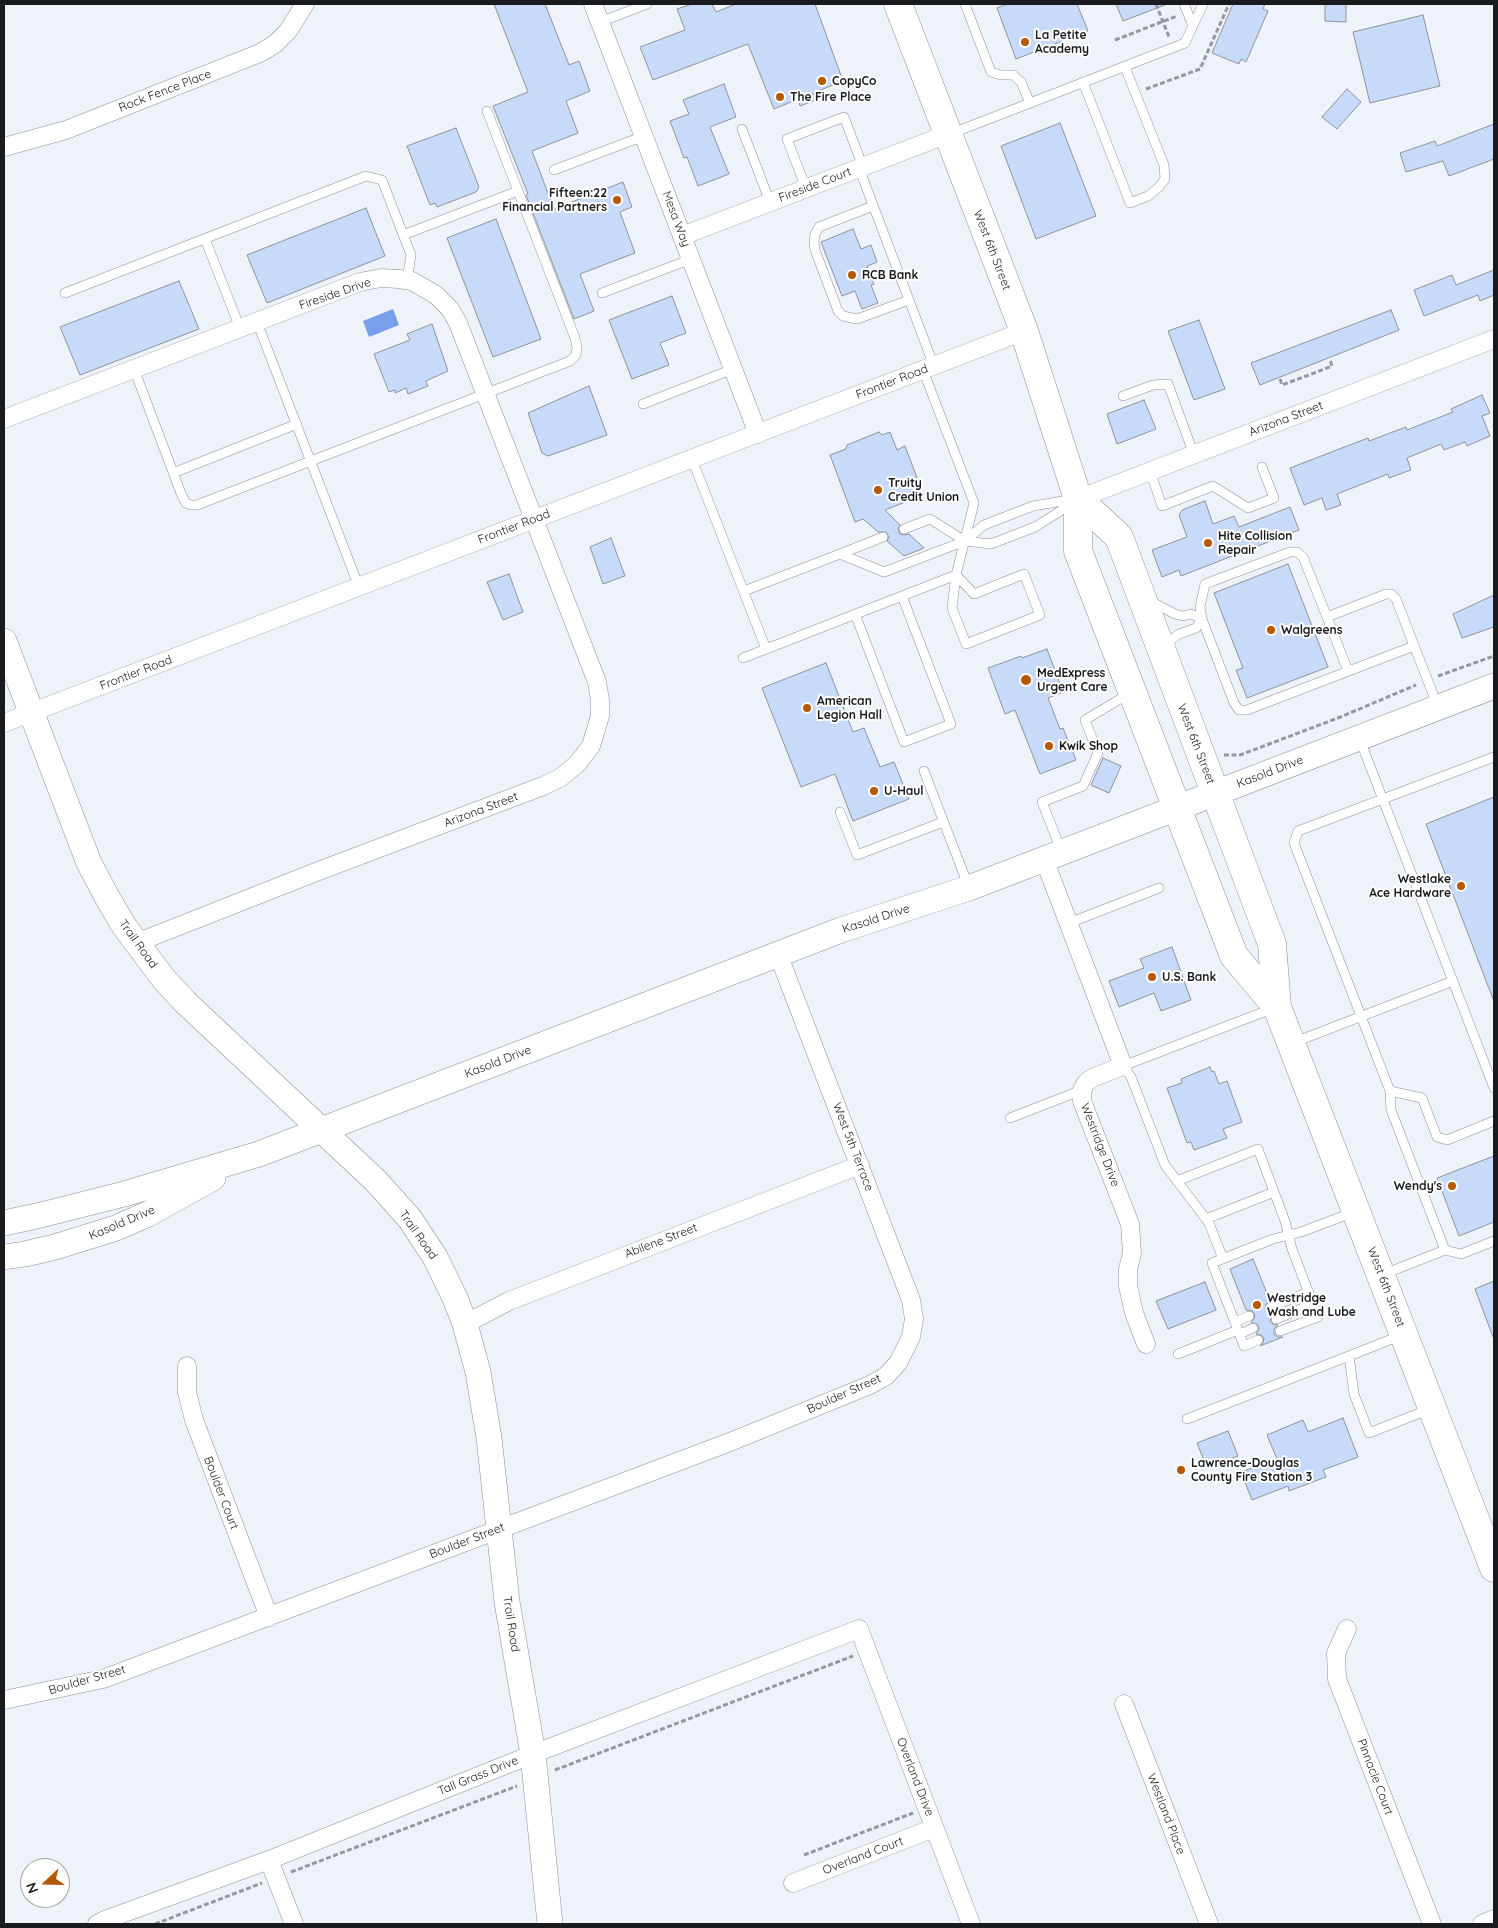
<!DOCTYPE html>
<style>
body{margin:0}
#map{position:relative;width:1498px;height:1928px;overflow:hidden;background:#eef2f9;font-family:Quicksand,sans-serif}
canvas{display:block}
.frame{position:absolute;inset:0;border:5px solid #191a1d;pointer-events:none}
.north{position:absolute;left:20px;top:1858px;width:50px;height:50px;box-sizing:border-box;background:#fff;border:1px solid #a3a3a5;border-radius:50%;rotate:249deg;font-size:14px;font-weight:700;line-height:20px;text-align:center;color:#191a1d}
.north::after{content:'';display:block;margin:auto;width:18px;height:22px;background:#b55800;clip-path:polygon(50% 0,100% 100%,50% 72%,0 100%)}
</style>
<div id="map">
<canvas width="1498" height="1928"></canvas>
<div class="frame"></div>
<div class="north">N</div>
</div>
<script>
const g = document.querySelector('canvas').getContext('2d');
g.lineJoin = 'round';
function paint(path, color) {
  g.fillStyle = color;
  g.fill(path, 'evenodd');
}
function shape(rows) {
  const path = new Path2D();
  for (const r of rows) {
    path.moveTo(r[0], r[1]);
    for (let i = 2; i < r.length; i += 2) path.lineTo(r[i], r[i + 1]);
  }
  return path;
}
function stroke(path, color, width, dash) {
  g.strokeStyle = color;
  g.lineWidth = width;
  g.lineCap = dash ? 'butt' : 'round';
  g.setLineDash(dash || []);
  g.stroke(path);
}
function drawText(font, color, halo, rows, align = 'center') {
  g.font = font + ' Quicksand,sans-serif';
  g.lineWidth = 4;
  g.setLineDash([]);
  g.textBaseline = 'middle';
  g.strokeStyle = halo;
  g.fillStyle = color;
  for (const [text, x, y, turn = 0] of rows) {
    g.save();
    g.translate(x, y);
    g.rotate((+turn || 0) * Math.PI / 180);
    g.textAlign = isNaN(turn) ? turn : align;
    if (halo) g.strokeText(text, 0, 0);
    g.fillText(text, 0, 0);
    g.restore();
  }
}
paint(shape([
 [393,309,399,325,369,337,363,321]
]), '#78a0ed');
const building = shape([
 [494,4,545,4,569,65,579,61,590,91,566,101,578,133,532,151,554,209,623,182,632,207,620,212,635,253,580,274,594,311,574,319,526,195,528,194,493,106,528,92,494,4],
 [692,4,712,4,716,12,736,4,815,4,843,81,813,93,816,100,800,106,798,99,774,109,748,44,653,80,640,47,685,30,677,9,692,4],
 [1008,4,1077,4,1088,31,1016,59,997,8,1008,4],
 [1116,4,1165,4,1165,5,1123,21,1116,4],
 [1233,4,1265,4,1263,9,1268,11,1246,62,1241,59,1239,64,1212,53,1233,4],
 [1325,4,1346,4,1346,22,1325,21,1325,4],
 [1423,15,1440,86,1370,103,1353,32,1423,15],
 [724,84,736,117,710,127,729,174,698,186,687,157,684,158,670,121,689,114,683,100,724,84],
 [1347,89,1361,102,1337,129,1322,117,1347,89],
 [1060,123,1096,216,1036,239,1001,146,1060,123],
 [1494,124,1494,159,1449,176,1443,161,1406,172,1400,153,1435,141,1437,146,1494,124],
 [456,128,479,187,476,192,437,207,435,203,430,205,407,146,456,128],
 [366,208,385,256,267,303,247,255,366,208],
 [496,219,541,339,493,357,447,238,496,219],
 [853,229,861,249,871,245,877,262,867,266,874,284,871,285,878,303,862,309,855,291,842,296,821,242,853,229],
 [1494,270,1494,295,1480,301,1478,295,1424,316,1414,290,1452,275,1456,285,1494,270],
 [179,281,199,329,80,375,60,327,179,281],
 [672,296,686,333,660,343,669,365,632,379,609,320,672,296],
 [1391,310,1399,330,1260,385,1251,363,1391,310],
 [1199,320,1225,389,1194,400,1168,331,1199,320],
 [432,324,448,371,426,381,428,386,408,394,406,388,395,393,395,390,389,392,374,354,410,340,407,334,432,324],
 [589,386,607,435,548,456,542,453,528,413,589,386],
 [1482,395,1490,413,1482,416,1490,436,1467,446,1465,442,1444,450,1441,444,1407,458,1411,470,1389,478,1388,474,1337,494,1341,505,1326,510,1322,498,1304,505,1290,468,1368,438,1369,441,1406,427,1407,430,1453,412,1451,409,1482,395],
 [1144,400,1156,429,1117,444,1107,414,1144,400],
 [879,432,882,435,890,432,897,450,905,446,917,478,909,481,916,498,885,510,900,525,898,529,900,534,904,535,909,534,924,548,904,556,887,541,889,537,886,532,878,532,863,519,855,522,830,455,846,449,847,445,879,432],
 [1205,501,1213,524,1234,516,1239,527,1290,507,1299,530,1181,576,1179,570,1162,577,1152,550,1187,537,1179,515,1182,510,1205,501],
 [611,538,625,576,603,584,590,547,611,538],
 [1288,564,1328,667,1247,698,1236,670,1243,668,1214,593,1288,564],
 [509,574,523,612,503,620,487,582,509,574],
 [1494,595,1494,627,1462,638,1453,614,1494,595],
 [1047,649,1063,692,1048,698,1060,729,1063,728,1076,760,1040,774,1015,710,1005,714,988,668,1021,656,1022,658,1047,649],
 [826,663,853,732,864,728,880,767,894,762,909,799,853,821,835,774,801,787,762,688,826,663],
 [1103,758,1121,766,1109,793,1091,785,1103,758],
 [1494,797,1494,999,1493,999,1426,824,1494,797],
 [1172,947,1191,1000,1161,1011,1154,993,1119,1007,1109,981,1144,968,1140,959,1172,947],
 [1210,1067,1212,1072,1214,1071,1219,1084,1227,1081,1242,1122,1223,1129,1227,1138,1194,1150,1191,1142,1187,1143,1167,1088,1182,1083,1181,1079,1210,1067],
 [1494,1156,1494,1222,1459,1236,1437,1178,1494,1156],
 [1253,1259,1270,1301,1266,1304,1265,1309,1268,1312,1273,1313,1270,1321,1273,1324,1278,1325,1274,1329,1274,1334,1278,1337,1283,1337,1260,1346,1263,1343,1264,1338,1261,1335,1256,1334,1259,1329,1258,1325,1251,1322,1254,1319,1255,1314,1252,1311,1246,1310,1230,1269,1253,1259],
 [1494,1281,1494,1337,1493,1337,1475,1289,1494,1281],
 [1205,1282,1216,1310,1168,1329,1156,1301,1205,1282],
 [1343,1418,1358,1457,1323,1470,1326,1477,1289,1491,1288,1486,1252,1500,1241,1472,1277,1459,1267,1435,1303,1420,1308,1432,1343,1418],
 [1228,1431,1238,1456,1207,1468,1197,1443,1228,1431]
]);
paint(building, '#c8dafa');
stroke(building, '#8f9399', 1);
const lane = shape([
 [965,4,991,72,1001,75,1013,75,1021,82,1030,103],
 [1184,4,1193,26],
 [600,22,647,4],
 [1083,82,1130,203,1148,196,1159,187,1165,179,1164,165,1125,67],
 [742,129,770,202],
 [950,134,1185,43,1203,4],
 [859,168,934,366],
 [554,170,644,136],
 [806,188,787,139,844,117,863,167],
 [873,206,819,227,815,234,814,242,815,250,838,311,843,316,857,319,909,300],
 [403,235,518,191],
 [205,239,240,328],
 [65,293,366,176,382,180,411,255,407,280],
 [602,293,691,259],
 [257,322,359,587],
 [134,369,182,496,186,503,191,505,197,505,570,361,576,355,577,347,575,338,487,111],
 [1123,396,1153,385,1168,384,1194,455],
 [643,404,733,369],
 [692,459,766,649],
 [1150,471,1162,506,1213,486,1248,508,1274,498,1262,467],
 [173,473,297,424],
 [904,529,930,519,965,541,991,544,1035,527,1073,503],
 [840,554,883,537],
 [744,591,840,554,884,572,965,541,984,525,1033,506,1075,499],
 [1152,602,1175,614,1183,616,1191,614,1202,619],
 [855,614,904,742,951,724,902,596],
 [1327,617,1303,557,1297,552,1290,552,1205,584,1200,607,1202,619,1234,703,1239,710,1247,710,1414,646],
 [1167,648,1172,639,1179,634,1196,628,1202,619],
 [743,658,956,575,974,594,1024,574,1040,615,966,644,952,608,956,575,974,503,923,370],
 [1348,671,1327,617,1386,594,1391,594,1396,599,1438,707],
 [1360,740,1494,1088],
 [1494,757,1298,831,1294,843,1390,1091,1422,1098,1437,1137,1447,1140,1494,1121],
 [924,771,968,885],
 [840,812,857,855,943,822],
 [1061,850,1042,802,1083,786,1098,753,1085,720,1130,693],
 [1069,923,1159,888],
 [1295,1042,1453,981],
 [1010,1118,1082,1090],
 [1177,1181,1258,1149,1285,1221,1292,1249,1318,1317,1280,1331],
 [1206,1219,1274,1192],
 [1445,1250,1461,1254,1494,1241],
 [1223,1259,1209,1223,1165,1165,1131,1077,1123,1066,1274,1008],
 [1384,1274,1445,1250,1391,1110,1390,1091],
 [1271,1307,1309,1292],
 [1276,1319,1313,1304],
 [1235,1322,1249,1316],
 [1240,1334,1253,1328],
 [1402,1335,1349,1356,1354,1394,1369,1433,1430,1409],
 [1258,1340,1244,1346,1212,1263,1273,1239,1301,1232,1354,1212],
 [1178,1354,1238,1330],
 [1187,1419,1349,1356]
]);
const street = shape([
 [593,4,758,434],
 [4,147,66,130,260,53,275,44,288,31,305,4],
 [682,236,948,134],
 [4,419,360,282,381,278,399,279,412,281,436,295,450,309,458,323,597,682,600,700,600,716,591,746,577,764,560,778,543,786,316,872,136,943],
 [1078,499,1494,339],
 [4,723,1024,331],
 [1044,859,1123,1066,1092,1078,1086,1083,1082,1090,1082,1101,1130,1224,1132,1253,1128,1269,1128,1286,1134,1313,1146,1344],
 [465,1324,509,1301,860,1165],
 [187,1366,187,1392,194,1420,269,1617],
 [1347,1629,1336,1653,1337,1679,1432,1924],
 [4,1700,103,1679,730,1442,870,1385,886,1376,898,1363,911,1337,914,1319,911,1300,778,954],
 [1124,1704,1209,1924],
 [269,1860,294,1924],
 [793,1883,934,1828],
 [97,1924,105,1920,269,1860,533,1754,859,1629,971,1924],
 [1482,1924,1494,1919]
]);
const secondary = shape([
 [4,641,89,863,107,897,124,926,163,978,185,1002,376,1181,410,1219,435,1257,455,1298,465,1324,478,1372,489,1438,507,1602,533,1754,550,1924],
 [4,1223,41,1215,124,1194,259,1154,841,930,969,888,1494,686],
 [4,1257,25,1254,55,1247,116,1228,148,1214,213,1178]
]);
const primary = shape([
 [898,4,1024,331,1078,499,1078,551,1234,956,1277,1007],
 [1078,499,1119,537,1272,944,1277,1007,1494,1568]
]);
stroke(lane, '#8d9096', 10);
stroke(street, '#8d9096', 19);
stroke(secondary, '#8d9096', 26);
stroke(primary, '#8d9096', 29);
stroke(shape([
 [1156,4,1169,37],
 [1115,40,1177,16],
 [1146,89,1200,69,1229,4],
 [1280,379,1282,385,1309,375,1332,366,1330,360],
 [1438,676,1494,656],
 [1224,755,1240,755,1338,718,1416,685],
 [555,1770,853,1656],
 [804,1855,913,1813],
 [291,1872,517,1786],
 [155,1924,262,1883]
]), '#95989d', 3, [5, 2.5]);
stroke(lane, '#fff', 9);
stroke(street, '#fff', 18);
stroke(secondary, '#fff', 25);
stroke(primary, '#fff', 28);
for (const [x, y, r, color] of [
 [1025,42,5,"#b55800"],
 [822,81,5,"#b55800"],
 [780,97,5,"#b55800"],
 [617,200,5,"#b55800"],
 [852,275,5,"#b55800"],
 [878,490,5,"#b55800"],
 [1208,543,5,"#b55800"],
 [1271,630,5,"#b55800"],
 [1026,680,6,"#b55800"],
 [807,708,5,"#b55800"],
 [1049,746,5,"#b55800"],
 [874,791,5,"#b55800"],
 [1461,886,5,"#b55800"],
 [1152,977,5,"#b55800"],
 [1452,1186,5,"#b55800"],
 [1257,1305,5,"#b55800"],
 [1181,1470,5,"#b55800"]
]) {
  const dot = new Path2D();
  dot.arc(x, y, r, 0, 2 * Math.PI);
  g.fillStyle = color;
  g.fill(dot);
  stroke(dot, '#fff', 2);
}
drawText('bold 12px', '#191a1d', '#fff', [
 ["La Petite",1035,35],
 ["Academy",1035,49],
 ["CopyCo",832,81],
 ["The Fire Place",790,97],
 ["Fifteen:22",607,193,"right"],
 ["Financial Partners",607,207,"right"],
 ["RCB Bank",862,275],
 ["Truity",888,483],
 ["Credit Union",888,497],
 ["Hite Collision",1218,536],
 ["Repair",1218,550],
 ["Walgreens",1281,630],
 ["MedExpress",1037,673],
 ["Urgent Care",1037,687],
 ["American",817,701],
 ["Legion Hall",817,715],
 ["Kwik Shop",1059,746],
 ["U-Haul",884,791],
 ["Westlake",1451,879,"right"],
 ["Ace Hardware",1451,893,"right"],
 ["U.S. Bank",1162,977],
 ["Wendy's",1442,1186,"right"],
 ["Westridge",1267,1298],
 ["Wash and Lube",1267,1312],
 ["Lawrence-Douglas",1191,1463],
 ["County Fire Station 3",1191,1477]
], 'left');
drawText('12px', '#191a1d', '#fff', [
 ["Rock Fence Place",165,91,-21],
 ["Fireside Court",815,185,-21],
 ["Mesa Way",676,219,69],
 ["West 6th Street",992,250,69],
 ["Fireside Drive",335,294,-19],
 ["Frontier Road",892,382,-21],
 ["Arizona Street",1286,419,-21],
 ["Frontier Road",514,527,-21],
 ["Frontier Road",136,673,-21],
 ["West 6th Street",1196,744,69],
 ["Kasold Drive",1270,772,-21],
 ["Arizona Street",481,810,-21],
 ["Kasold Drive",876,919,-18],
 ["Trail Road",138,944,54],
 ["Kasold Drive",498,1062,-21],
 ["Westridge Drive",1100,1145,69],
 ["West 5th Terrace",853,1147,69],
 ["Kasold Drive",122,1223,-23],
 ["Trail Road",418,1235,55],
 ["Abilene Street",661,1241,-21],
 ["West 6th Street",1386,1287,69],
 ["Boulder Street",844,1394,-24],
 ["Boulder Court",221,1493,69],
 ["Boulder Street",467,1541,-21],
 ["Trail Road",511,1624,81],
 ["Boulder Street",87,1680,-16],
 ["Tall Grass Drive",478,1776,-22],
 ["Overland Drive",915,1777,69],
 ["Pinnacle Court",1375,1777,69],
 ["Westland Place",1166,1814,69],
 ["Overland Court",863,1856,-21]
]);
</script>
